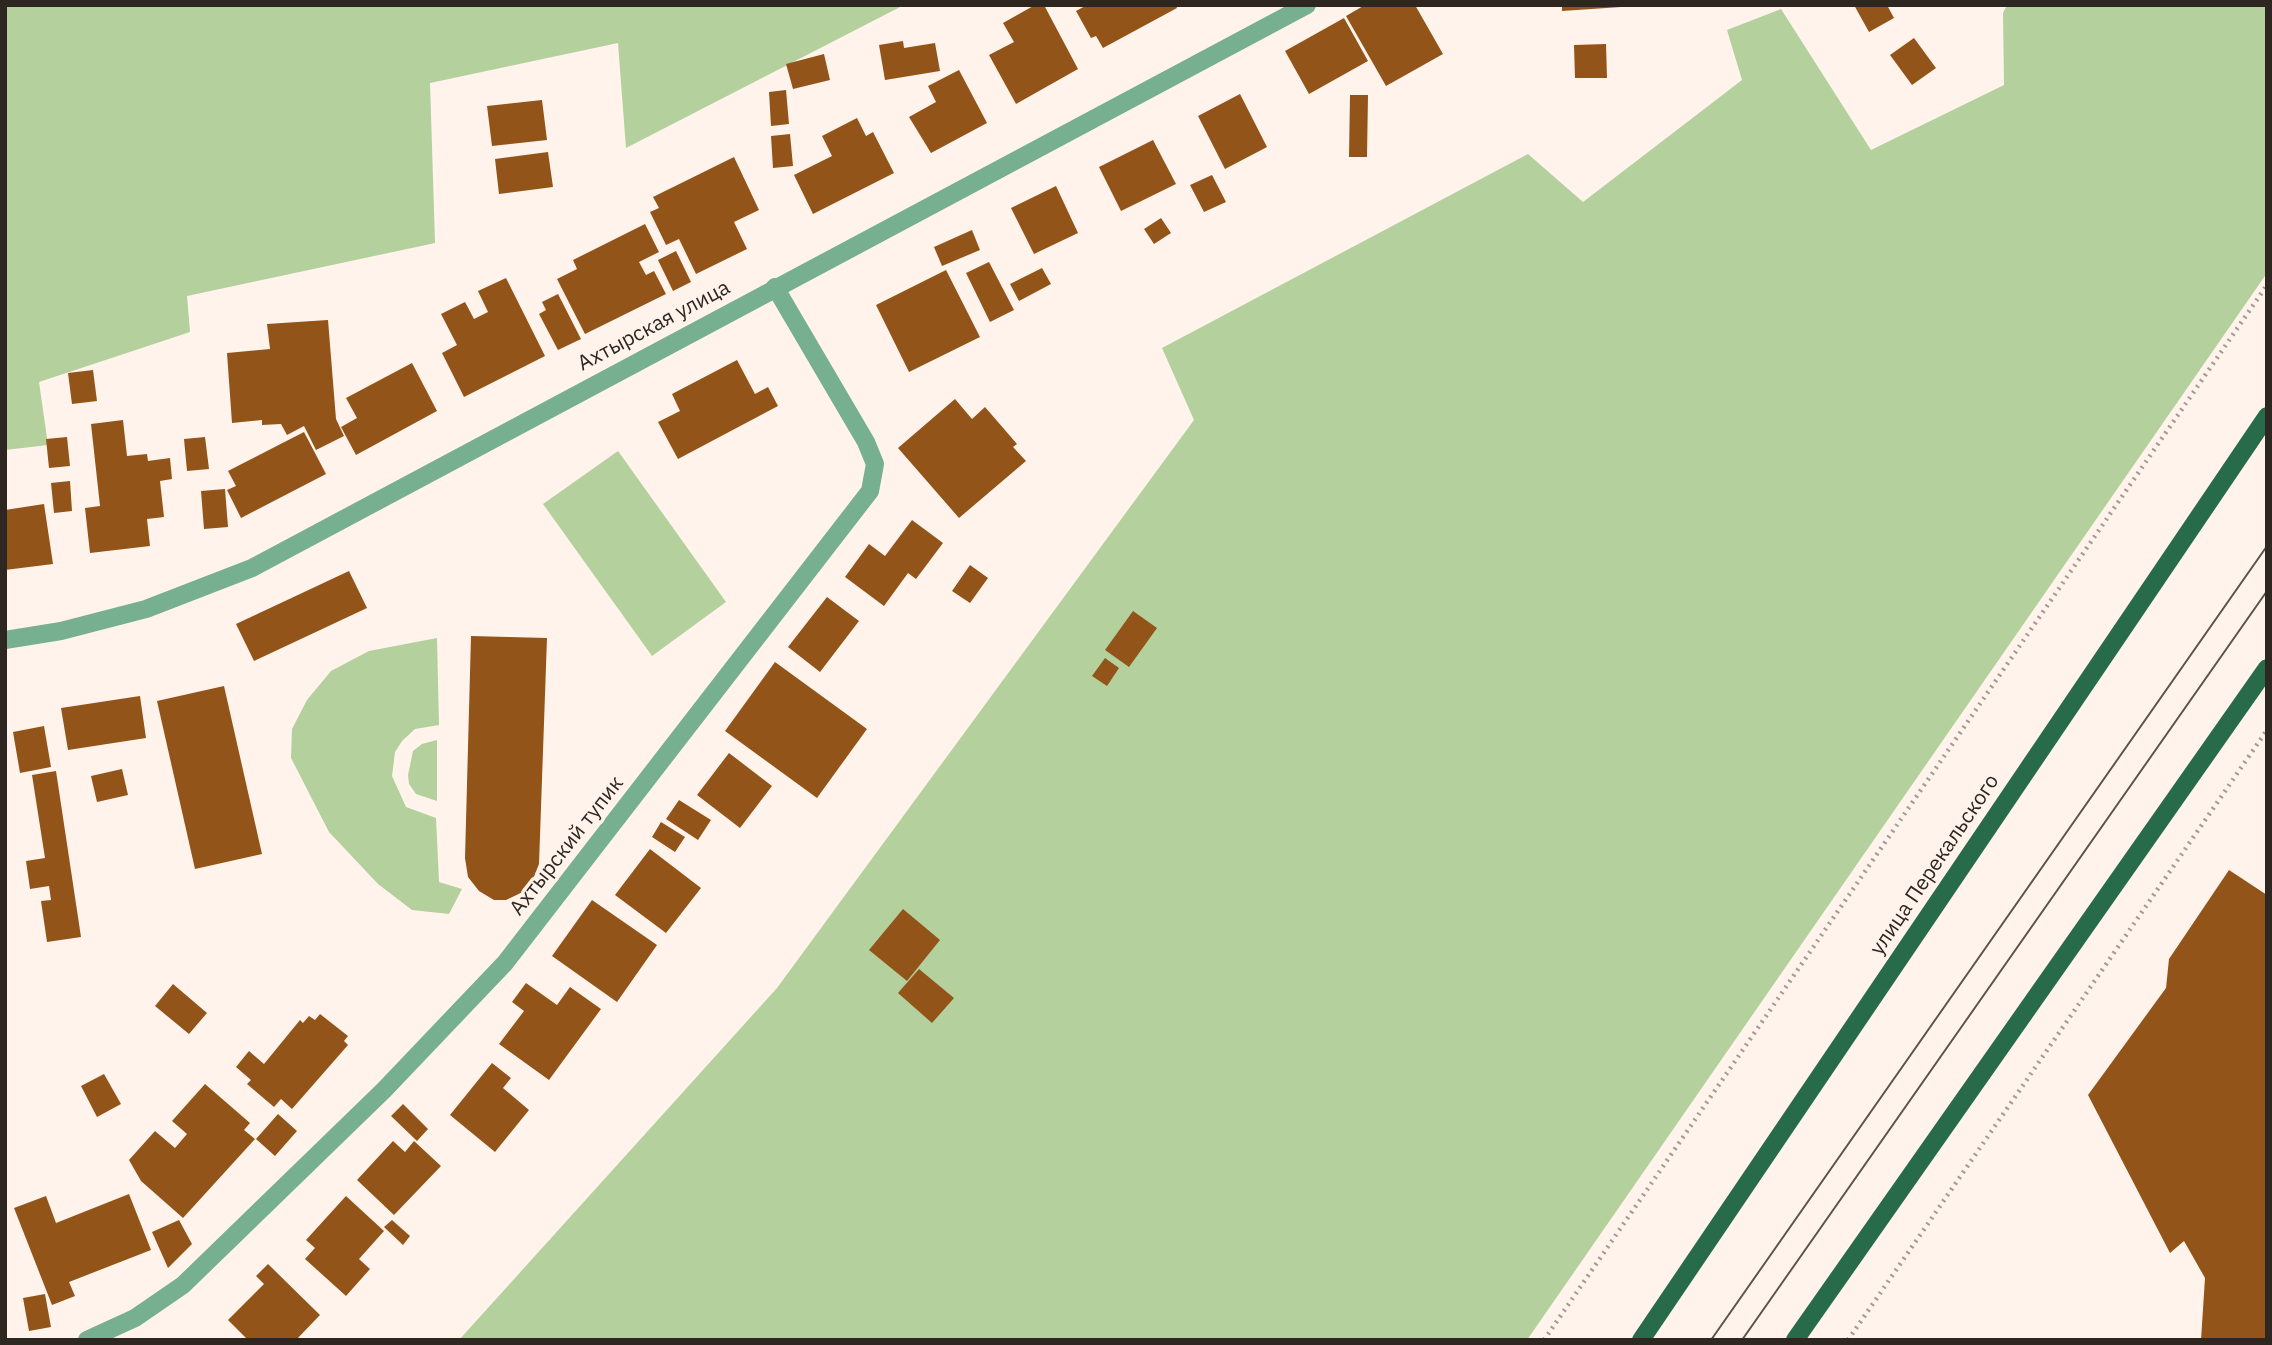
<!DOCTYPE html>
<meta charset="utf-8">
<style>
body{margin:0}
#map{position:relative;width:2272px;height:1345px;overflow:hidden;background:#fff3eb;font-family:"IBM Plex Sans",sans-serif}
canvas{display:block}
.frame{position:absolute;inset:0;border:7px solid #2d2621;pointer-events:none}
</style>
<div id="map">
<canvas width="2272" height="1345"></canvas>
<div class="frame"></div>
</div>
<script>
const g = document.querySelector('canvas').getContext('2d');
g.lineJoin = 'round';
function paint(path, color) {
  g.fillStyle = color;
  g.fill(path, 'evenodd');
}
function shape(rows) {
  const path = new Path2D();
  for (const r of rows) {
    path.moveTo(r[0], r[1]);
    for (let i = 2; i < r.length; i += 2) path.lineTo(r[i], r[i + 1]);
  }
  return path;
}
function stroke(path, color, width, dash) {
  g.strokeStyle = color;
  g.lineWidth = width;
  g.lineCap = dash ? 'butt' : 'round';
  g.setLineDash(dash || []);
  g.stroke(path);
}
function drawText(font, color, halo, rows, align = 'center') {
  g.font = font + ' "IBM Plex Sans",sans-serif';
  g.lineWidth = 7;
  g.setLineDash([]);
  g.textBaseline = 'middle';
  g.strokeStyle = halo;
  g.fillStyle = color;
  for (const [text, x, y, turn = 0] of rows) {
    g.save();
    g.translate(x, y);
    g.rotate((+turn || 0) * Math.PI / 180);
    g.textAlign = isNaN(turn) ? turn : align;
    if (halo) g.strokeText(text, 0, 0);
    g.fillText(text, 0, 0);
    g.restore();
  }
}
paint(shape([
 [5,5,904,5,626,148,618,43,430,83,435,243,187,296,190,332,39,382,48,445,5,450],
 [2007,5,2267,5,2267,273,1527,1340,459,1340,777,988,1194,420,1162,348,1528,154,1583,202,1742,80,1727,30,1781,9,1871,150,2004,85,2003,13],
 [618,451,726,602,652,656,543,504],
 [437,638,439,725,415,729,402,741,395,752,392,776,406,807,436,818,439,882,462,889,449,914,412,910,378,884,329,832,291,758,292,729,307,700,331,671,369,651],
 [437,740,437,801,416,794,409,784,408,775,413,751,422,744]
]), '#b3d09d');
paint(shape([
 [1035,5,1044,5,1078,69,1016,104,989,55,1014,42,1003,23],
 [1087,5,1176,5,1177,8,1103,48,1096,36,1091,38,1076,11],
 [1365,5,1415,5,1443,54,1386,86,1346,16],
 [1562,5,1621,5,1621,7,1562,11],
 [1854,5,1887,5,1894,18,1869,32],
 [1344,18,1368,61,1309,94,1285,51],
 [1914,38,1936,68,1912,85,1890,55],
 [903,41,904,48,935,43,940,71,885,80,879,45],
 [1606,44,1607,78,1575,78,1574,45],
 [824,54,830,80,793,89,786,64],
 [959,70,987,123,931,153,909,117,936,102,928,86],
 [786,90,789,124,771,126,769,92],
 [1240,94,1267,147,1225,169,1198,116],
 [1350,95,1368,95,1367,157,1349,157],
 [542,100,547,140,492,146,487,106],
 [857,118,866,136,873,132,894,173,813,214,794,175,832,156,822,136],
 [790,134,793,166,773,168,771,136],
 [1153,140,1176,184,1121,211,1099,167],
 [548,152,553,187,499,194,495,159],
 [734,157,759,210,734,222,747,249,696,274,679,239,666,245,650,212,659,208,653,197],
 [1212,175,1226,202,1204,212,1190,185],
 [1056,186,1078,233,1034,254,1011,208],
 [1161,218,1171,233,1154,244,1144,229],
 [645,224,659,252,639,262,646,275,654,271,666,294,585,334,557,279,577,269,573,260],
 [972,230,980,250,942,266,934,247],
 [676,251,691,282,673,291,658,260],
 [989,262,1014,310,990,322,966,273],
 [1042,268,1051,284,1019,301,1010,284],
 [946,270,980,337,909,372,876,305],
 [506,278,545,356,464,397,442,353,457,345,441,314,465,302,474,319,488,312,478,291],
 [558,294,581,339,558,350,539,314,546,310,542,302],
 [328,320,336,419,344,436,316,450,304,426,287,435,281,424,262,425,262,420,232,423,227,353,270,349,267,324],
 [737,360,755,394,768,387,778,406,678,459,658,422,680,411,672,394],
 [412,363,437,411,356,455,341,427,357,418,346,398],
 [93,370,97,401,72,404,68,373],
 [955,399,972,419,985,407,1017,444,1013,447,1026,461,959,518,898,448],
 [123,420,127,456,147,454,148,461,170,458,172,479,160,481,164,517,147,519,150,546,90,553,85,508,100,506,91,424],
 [304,432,326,474,241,518,227,490,236,486,228,471],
 [67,437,70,466,49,468,46,439],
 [205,437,209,469,187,471,184,439],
 [70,481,72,511,54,513,51,483],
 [225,489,228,527,204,529,201,491],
 [44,504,53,564,5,570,5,510],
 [912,520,943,543,916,579,908,573,884,606,845,577,869,544,885,556],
 [970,565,988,578,970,603,952,591],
 [349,571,367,608,254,661,236,624],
 [827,597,859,621,820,672,788,647],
 [1133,611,1157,628,1129,667,1105,650],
 [471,636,547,638,539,864,529,889,506,900,494,900,479,891,468,877,465,858],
 [1105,658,1119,668,1107,686,1092,676],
 [775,662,867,729,817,798,725,731],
 [224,686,262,854,195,869,157,701],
 [140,696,146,738,68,750,61,708],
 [44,726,51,767,20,773,13,732],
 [729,753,772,786,740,828,697,795],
 [122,769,128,795,97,802,91,776],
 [56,771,81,937,47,942,41,901,51,900,49,886,30,889,26,861,45,858,32,775],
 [679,800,711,820,698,840,666,819],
 [661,822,685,837,675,852,652,837],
 [650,849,701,888,666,933,615,895],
 [2229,870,2267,895,2267,1340,2201,1340,2205,1278,2184,1241,2170,1253,2088,1095,2166,988,2169,959],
 [592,900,657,945,617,1002,552,956],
 [903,909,940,940,907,981,869,950],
 [919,969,954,998,932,1023,898,993],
 [526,983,557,1005,570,987,601,1009,549,1080,499,1044,524,1011,512,1002],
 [173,984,207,1013,189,1034,155,1006],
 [320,1014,348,1036,344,1041,348,1045,292,1109,281,1099,274,1107,247,1084,251,1080,236,1067,249,1051,264,1064,300,1020,303,1023,309,1016,315,1020],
 [492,1063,511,1078,503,1088,529,1110,495,1152,450,1115],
 [104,1074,121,1104,97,1117,81,1086],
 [205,1084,250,1123,244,1130,255,1139,183,1218,141,1181,129,1160,155,1131,175,1148,187,1134,172,1121],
 [403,1104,428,1129,417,1141,391,1116],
 [278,1114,297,1131,275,1156,256,1139],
 [393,1141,405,1152,414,1141,441,1166,394,1215,357,1180],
 [129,1194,151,1250,69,1282,75,1296,52,1305,14,1208,46,1196,56,1223],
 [346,1196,384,1231,359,1259,370,1269,346,1296,305,1259,315,1248,306,1240],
 [179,1220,192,1244,168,1268,152,1232],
 [392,1220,410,1236,403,1245,384,1227],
 [268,1264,320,1315,296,1340,248,1340,228,1320,264,1284,256,1276],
 [45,1294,51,1327,29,1331,23,1298]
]), '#925418');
stroke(shape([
 [1544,1340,2267,285],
 [1848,1340,2267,730]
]), '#a39a93', 4.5, [2, 5]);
stroke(shape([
 [5,640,61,631,146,609,252,568,1307,5],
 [87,1340,135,1318,183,1285,384,1090,505,963,870,491,875,464,866,442,775,287]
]), '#77b090', 18);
stroke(shape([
 [1641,1340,2267,416],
 [1795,1340,2267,668]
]), '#286b4b', 18);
stroke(shape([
 [1711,1340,2267,546],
 [1742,1340,2267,591]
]), '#5a524c', 2);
drawText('21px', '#2d2621', '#fff3eb', [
 ["Ахтырская улица",654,326,-28],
 ["Ахтырский тупик",567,846,-52],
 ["улица Перекальского",1935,865,-56]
]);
</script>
